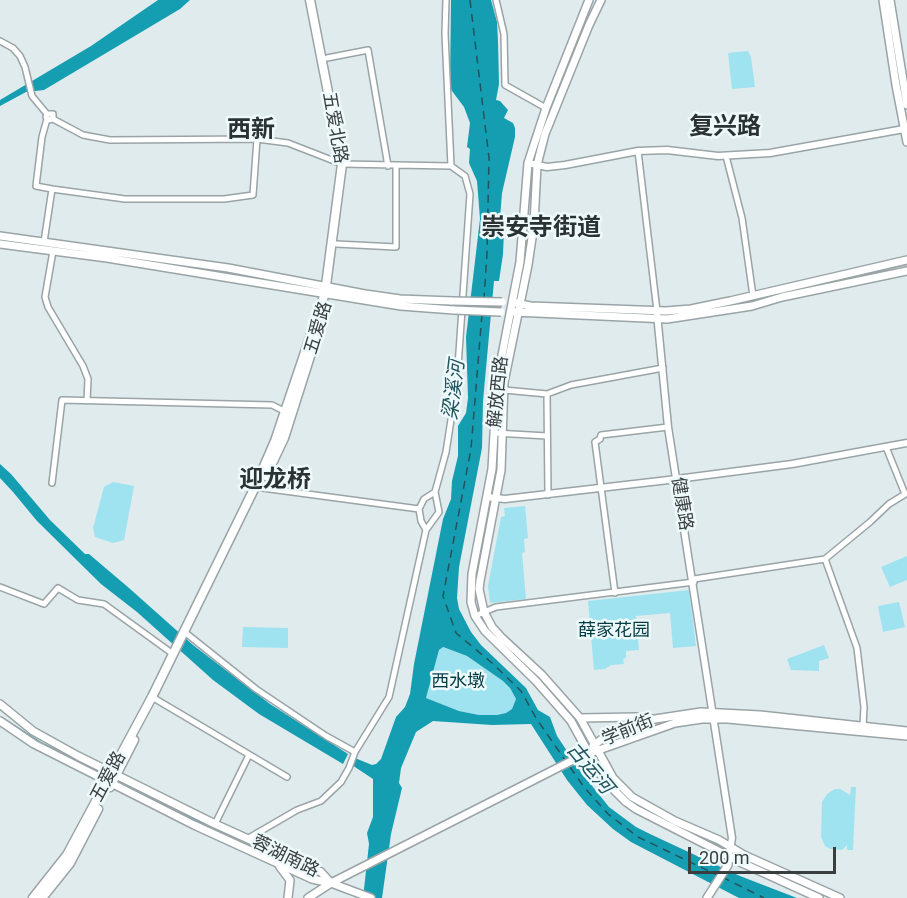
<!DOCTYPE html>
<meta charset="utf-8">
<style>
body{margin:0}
#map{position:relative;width:907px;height:898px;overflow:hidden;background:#e0ebee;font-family:Roboto,sans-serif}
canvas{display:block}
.scale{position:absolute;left:688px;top:847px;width:148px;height:27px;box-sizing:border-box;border:3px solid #393e3f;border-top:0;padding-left:8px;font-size:18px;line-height:21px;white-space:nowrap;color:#393e3f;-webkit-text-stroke:4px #edf9fb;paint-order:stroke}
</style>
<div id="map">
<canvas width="907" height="898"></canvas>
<div class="scale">200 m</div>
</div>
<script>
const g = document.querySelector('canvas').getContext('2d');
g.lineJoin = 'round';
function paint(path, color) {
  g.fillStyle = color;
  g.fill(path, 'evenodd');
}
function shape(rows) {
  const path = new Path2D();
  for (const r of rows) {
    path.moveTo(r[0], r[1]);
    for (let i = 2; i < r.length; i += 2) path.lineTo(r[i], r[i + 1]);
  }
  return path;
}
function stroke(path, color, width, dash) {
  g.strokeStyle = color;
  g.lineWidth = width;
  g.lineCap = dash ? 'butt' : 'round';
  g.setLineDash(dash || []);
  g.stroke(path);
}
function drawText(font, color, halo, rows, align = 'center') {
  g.font = font + ' Roboto,"Noto Sans SC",sans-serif';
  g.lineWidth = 5;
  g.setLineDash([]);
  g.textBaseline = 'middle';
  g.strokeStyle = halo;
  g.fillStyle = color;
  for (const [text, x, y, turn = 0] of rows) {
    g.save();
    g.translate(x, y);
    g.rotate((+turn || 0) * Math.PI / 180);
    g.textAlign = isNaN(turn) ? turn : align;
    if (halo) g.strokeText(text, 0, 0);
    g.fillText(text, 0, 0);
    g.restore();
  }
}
paint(shape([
 [748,51,751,57,755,87,732,89,728,53],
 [113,482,134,486,124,540,113,543,95,537,93,528,104,487],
 [525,506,528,538,524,539,525,552,522,553,526,599,490,603,488,586,501,517,505,516,504,508],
 [907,556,907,580,890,587,881,567],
 [689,590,696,646,673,648,670,613,636,616,639,650,626,651,626,658,623,659,624,664,611,665,605,669,594,670,588,601],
 [899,602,905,627,883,632,878,606],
 [243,627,288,628,288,648,242,647],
 [824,645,829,658,819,661,819,671,791,670,787,659],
 [442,647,467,656,503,681,510,688,516,699,512,709,506,713,497,715,479,715,459,711,426,698,439,650],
 [851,787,856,787,853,850,847,850,847,845,842,850,830,849,825,846,821,837,822,802,827,794,835,789,840,789,850,795]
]), '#9fe3f0');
paint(shape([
 [158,0,190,0,180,9,44,90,26,92,0,106,0,100,91,46],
 [451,0,491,0,497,22,498,42,499,84,496,100,500,101,508,110,504,118,513,123,515,128,515,137,502,193,500,218,501,229,504,230,503,254,499,281,494,281,483,401,482,448,459,567,457,598,459,609,471,632,481,645,526,688,538,710,550,717,557,736,581,772,609,807,636,827,650,834,740,876,797,898,739,898,631,842,613,829,587,805,567,780,531,724,492,725,433,721,416,732,401,768,399,783,402,788,391,834,382,898,363,898,369,844,367,833,373,817,373,779,352,765,355,758,372,765,376,764,381,759,396,717,405,707,410,694,414,664,443,519,451,499,452,481,458,456,458,426,466,413,468,398,466,337,480,219,477,181,469,163,470,149,467,147,470,123,464,107,452,91,450,86],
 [443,647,467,656,503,681,510,688,516,699,512,709,506,713,497,715,479,715,459,711,426,698,439,650],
 [0,464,11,474,50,520,85,554,89,554,129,588,193,645,270,704,348,754,343,764,259,714,213,680,137,612,101,584,37,521,13,492,0,478]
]), '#159eb1');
stroke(shape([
 [4,719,41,743,97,769],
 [135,791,240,841],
 [248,845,311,873]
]), '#159eb1', 1.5);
stroke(shape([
 [470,0,489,158,487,254,484,298],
 [482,314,471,449,443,596,456,633,492,663,521,691,536,718,565,760],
 [570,767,584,787,608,814,638,837,717,875],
 [722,877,764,898]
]), '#21535c', 1.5, [8, 6]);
const minor = shape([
 [496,0,504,34,505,85,546,108],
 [0,41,13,48,20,56,25,67,32,96,47,114,53,114,53,119],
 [327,58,368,50,388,166],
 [47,114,46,117,48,120,53,119,83,135,110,140,257,139,288,143,342,164,451,166],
 [47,119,42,137,36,186,52,189],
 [638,151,657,311],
 [726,156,742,218,753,296],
 [44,242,52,189,125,199,224,199,253,195,257,139],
 [336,244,396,247,396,166],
 [53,251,45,297,48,307,83,366,88,379,87,401],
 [504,390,547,394,571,385,663,368],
 [547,394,548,495],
 [495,433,547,436],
 [886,447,905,494],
 [52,483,62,400,272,405,284,411],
 [255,487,419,509],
 [426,530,421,521,419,509,424,499,435,492],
 [825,559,857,648,864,707,863,726],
 [694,579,825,559,870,522,889,504,907,493],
 [0,587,44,604,58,588,78,600,104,604,173,654],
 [615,593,595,442,600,439,601,435,668,427],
 [475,616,496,607,694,582],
 [187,634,256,689,326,736,355,752],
 [152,697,287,777],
 [215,824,249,755],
 [247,839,297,810,321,801,341,782,349,768,355,752,389,697,426,530,439,512,435,492,446,452,457,381,470,194,465,176,451,166,445,34,446,0]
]);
const tertiary = shape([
 [528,163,547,167,565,165,638,151,667,150,718,156,770,153,904,129],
 [657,314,668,427,732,838,729,856],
 [487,497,505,499,677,479,792,464,907,443]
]);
const secondary = shape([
 [589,0,546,108,528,163,520,262,497,381,492,469,472,574,471,602,475,616,485,631,536,681,571,721,603,779,626,802,636,809,742,863,819,898],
 [601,0,589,25,545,134,537,165,534,224,528,265,504,382,501,470,480,581,479,589,484,612,492,627,502,638,542,675,580,718,613,778,632,797,675,821,719,840,744,855,840,898],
 [883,0,896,85,907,142],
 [890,0,907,105],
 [0,236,228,268,365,294,400,299,452,301],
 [0,244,107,258,401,306,454,310],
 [516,303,530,306,666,311,691,309,730,301,907,260],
 [515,312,667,319,752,306,782,297,907,271],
 [0,704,33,731,78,756,215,824,321,872,331,883],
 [580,718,636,717,652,719],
 [0,721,34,744,194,825,312,879,331,883,371,898],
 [593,746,602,739,626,729,655,719,701,712,760,715,907,731],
 [280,867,290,880,288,898],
 [308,898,331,883,579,757,675,723,702,719,728,719,907,736],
 [707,898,728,865,729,856]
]);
const primary = shape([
 [266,476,284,438,318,331],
 [110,787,134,740],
 [33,898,67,855,152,697,255,487,275,441,325,293,342,164,310,0],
 [42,898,70,863,98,809]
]);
stroke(minor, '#9aa4a6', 8);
stroke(tertiary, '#9aa4a6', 9);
stroke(secondary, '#9aa4a6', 10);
stroke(primary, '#9aa4a6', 11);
stroke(minor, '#fff', 5);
stroke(tertiary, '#fff', 6);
stroke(secondary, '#fff', 7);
stroke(primary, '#fff', 8);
const secondaryBridge = shape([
 [452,301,502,302],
 [454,310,501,312]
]);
stroke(secondaryBridge, '#9aa4a6', 10, []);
stroke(secondaryBridge, '#fff', 7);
drawText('18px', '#393e3f', '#edf9fb', [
 ["五爱北路",334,128,80],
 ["五爱路",319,328,-73],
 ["解放西路",499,392,-84],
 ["健康路",681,504,81],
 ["学前街",628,731,-22],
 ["五爱路",109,777,-62],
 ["蓉湖南路",285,857,26]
]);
drawText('18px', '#033c44', '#edf9fb', [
 ["薛家花园",614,631],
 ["西水墩",458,682]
]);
drawText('italic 20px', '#21535c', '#edf9fb', [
 ["梁溪河",455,390,-83],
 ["古运河",589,769,50]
]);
drawText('bold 24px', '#2a3234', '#edf9fb', [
 ["复兴路",725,128],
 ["西新",251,131],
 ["崇安寺街道",541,229],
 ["迎龙桥",275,481]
]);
</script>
